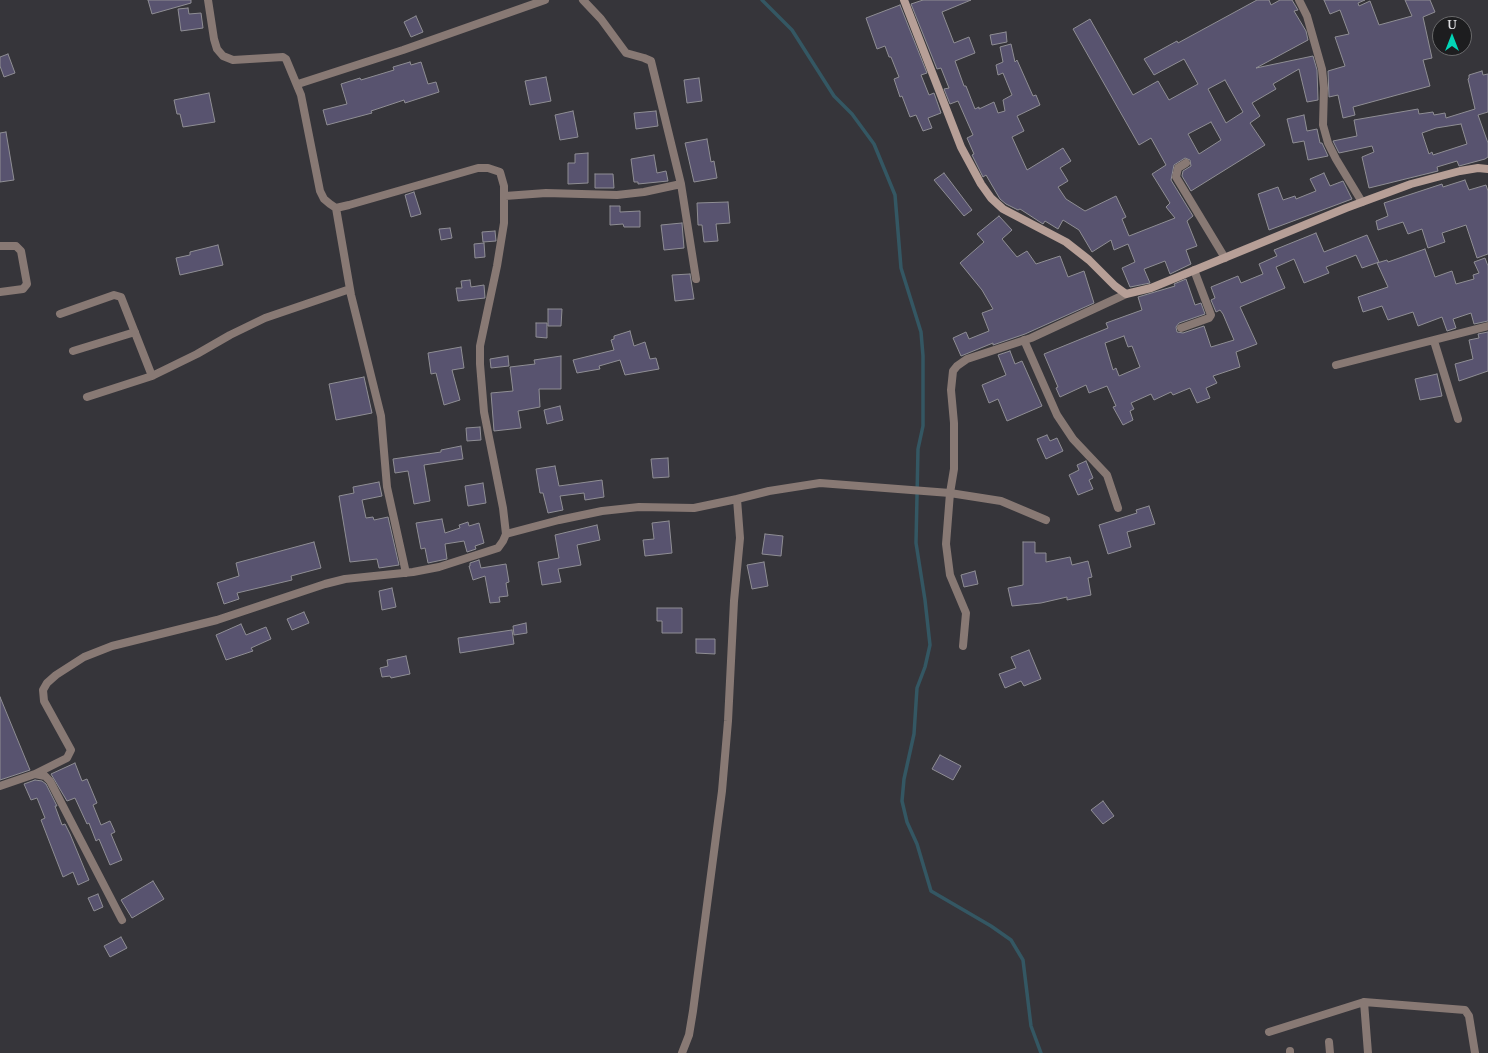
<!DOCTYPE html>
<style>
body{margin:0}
#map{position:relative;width:1488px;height:1053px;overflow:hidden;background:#36353a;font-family:"Libre Baskerville",serif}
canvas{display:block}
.north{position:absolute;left:1432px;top:16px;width:40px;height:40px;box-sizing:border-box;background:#1d1d1f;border:1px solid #6a6a6c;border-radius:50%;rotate:0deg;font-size:11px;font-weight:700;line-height:16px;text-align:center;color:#dddde0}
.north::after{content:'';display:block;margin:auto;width:14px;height:18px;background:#02d5b6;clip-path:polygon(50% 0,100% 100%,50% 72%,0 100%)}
</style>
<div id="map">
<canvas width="1488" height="1053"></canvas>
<div class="north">U</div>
</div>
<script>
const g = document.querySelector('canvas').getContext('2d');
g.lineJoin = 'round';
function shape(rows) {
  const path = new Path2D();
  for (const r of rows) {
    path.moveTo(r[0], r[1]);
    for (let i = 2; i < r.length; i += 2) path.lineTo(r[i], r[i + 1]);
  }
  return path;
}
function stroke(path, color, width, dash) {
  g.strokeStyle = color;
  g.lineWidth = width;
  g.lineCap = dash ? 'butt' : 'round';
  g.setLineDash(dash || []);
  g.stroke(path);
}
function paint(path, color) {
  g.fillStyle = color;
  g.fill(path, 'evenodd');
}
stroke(shape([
 [762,0,792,30,834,96,852,114,874,144,895,195,901,268,921,332,923,356,923,426,918,449,916,543,925,600,930,645,925,667,917,688,914,734,904,779,902,801,907,822,917,844,931,891,991,926,1011,940,1023,960,1031,1026,1041,1053]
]), '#345763', 3.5);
const building = shape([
 [148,0,191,0,191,3,152,14,148,0],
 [923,0,971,0,942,12,954,43,969,37,975,53,955,61,964,86,966,86,975,109,979,107,979,109,994,102,998,113,1005,111,1003,100,1012,95,1003,73,998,75,996,65,1003,62,1000,47,1011,44,1015,62,1017,60,1033,96,1036,95,1040,105,1017,116,1024,131,1012,137,1027,170,1063,148,1071,161,1060,168,1068,181,1058,187,1066,199,1085,211,1116,196,1126,217,1122,219,1129,236,1175,218,1166,207,1170,203,1152,174,1166,165,1151,138,1139,145,1073,29,1090,19,1133,95,1158,81,1169,100,1198,84,1184,59,1154,75,1144,59,1177,41,1178,43,1257,0,1269,0,1271,5,1280,0,1292,0,1298,10,1294,11,1306,31,1308,40,1256,68,1313,56,1317,70,1318,100,1307,102,1299,69,1273,84,1276,89,1252,103,1260,116,1250,123,1265,145,1191,191,1182,176,1183,171,1191,166,1190,160,1185,158,1174,165,1171,180,1193,216,1187,221,1197,246,1186,250,1191,264,1170,274,1165,261,1144,269,1150,283,1130,287,1122,268,1135,262,1128,244,1114,250,1111,240,1092,252,1079,230,1063,220,1058,229,1045,221,1043,224,1020,209,1018,210,1006,204,1000,199,986,175,983,177,972,155,974,154,967,138,973,135,958,101,950,104,944,89,949,88,941,68,937,69,911,4,923,0],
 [1225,80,1243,112,1226,123,1208,89,1225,80],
 [1211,122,1221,140,1199,154,1188,134,1211,122],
 [1324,0,1365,0,1358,3,1359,6,1370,1,1379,25,1412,16,1405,0,1430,0,1435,12,1423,17,1432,58,1423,60,1430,86,1353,107,1355,115,1343,118,1338,95,1329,97,1328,71,1345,66,1335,37,1349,34,1340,10,1330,14,1324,0],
 [900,5,927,73,921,75,929,95,934,93,941,113,928,118,932,128,923,131,916,115,910,117,902,96,900,97,894,79,899,77,891,57,889,57,885,46,877,49,866,18,900,5],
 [188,8,189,14,201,13,203,28,181,31,178,9,188,8],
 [416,16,423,32,411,37,404,22,416,16],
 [1006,32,1007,42,992,45,990,35,1006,32],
 [8,54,15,73,4,77,0,66,0,57,8,54],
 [410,62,411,65,421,62,428,84,436,82,439,92,405,103,404,100,371,111,372,113,327,125,323,110,347,104,341,84,360,78,361,80,394,70,393,67,410,62],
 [1482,71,1483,75,1488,74,1488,112,1478,115,1488,143,1488,157,1485,159,1459,166,1457,161,1437,167,1438,171,1369,188,1362,157,1374,152,1372,146,1339,153,1333,141,1357,136,1354,120,1418,109,1419,114,1433,112,1434,115,1445,113,1446,118,1475,109,1468,79,1469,78,1469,75,1482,71],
 [1461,124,1467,144,1433,155,1432,152,1429,154,1422,133,1436,128,1461,124],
 [546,77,551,101,530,105,525,81,546,77],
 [699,78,702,101,687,103,684,80,699,78],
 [209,93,215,122,183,127,180,114,177,114,174,100,209,93],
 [573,111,578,137,560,140,555,115,573,111],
 [656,111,658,126,636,129,634,113,656,111],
 [1304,115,1307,131,1317,129,1320,143,1322,143,1328,156,1308,160,1304,141,1293,143,1287,119,1304,115],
 [6,132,14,180,0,182,0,133,6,132],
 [707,139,711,162,714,161,717,178,694,182,685,143,707,139],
 [588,153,588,183,568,184,568,163,575,163,575,154,588,153],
 [654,155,657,173,666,171,668,181,638,184,638,182,634,182,631,159,654,155],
 [944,173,972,210,964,216,934,180,944,173],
 [1324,173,1330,186,1343,181,1352,199,1269,230,1258,194,1278,187,1283,200,1295,196,1296,199,1316,191,1310,179,1324,173],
 [595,174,613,174,614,188,595,188,595,174],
 [1465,180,1469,190,1486,185,1488,191,1488,254,1477,258,1466,225,1442,233,1445,242,1428,248,1422,229,1408,234,1403,222,1378,230,1376,221,1388,216,1384,203,1442,184,1443,187,1465,180],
 [414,192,421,214,411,217,405,195,414,192],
 [728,202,730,223,716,224,718,241,704,242,702,225,698,225,697,203,728,202],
 [610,206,620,206,620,212,640,211,640,227,624,227,623,224,610,225,610,206],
 [999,216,1012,230,1002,239,1017,257,1027,251,1036,264,1060,256,1068,277,1084,271,1094,303,1025,334,993,345,993,343,961,356,953,338,966,332,969,339,989,331,982,313,993,309,982,290,960,263,984,242,977,234,999,216],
 [682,223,684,248,664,250,661,225,682,223],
 [450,228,452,238,441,240,439,229,450,228],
 [495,231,496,241,483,242,482,232,495,231],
 [1316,233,1324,252,1367,235,1379,262,1362,268,1356,255,1326,267,1329,273,1304,283,1294,259,1276,267,1285,288,1240,307,1257,344,1236,352,1240,367,1213,376,1217,383,1206,388,1210,398,1197,403,1190,388,1173,395,1171,392,1154,400,1151,394,1131,403,1134,409,1130,411,1133,420,1123,425,1113,407,1116,406,1107,386,1089,393,1086,385,1060,397,1056,388,1058,387,1044,354,1108,328,1106,323,1142,310,1138,297,1175,286,1174,284,1186,279,1195,305,1201,303,1205,314,1179,323,1176,327,1177,332,1183,333,1204,326,1211,347,1234,340,1223,314,1220,310,1216,312,1211,300,1215,298,1211,287,1238,276,1241,283,1263,274,1259,264,1277,256,1274,250,1316,233],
 [1124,336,1128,347,1132,346,1140,367,1119,376,1116,368,1113,370,1105,343,1124,336],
 [484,243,485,257,475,258,474,244,484,243],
 [218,245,223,265,180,275,176,258,190,255,190,252,218,245],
 [1425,249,1435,277,1452,271,1456,284,1474,279,1473,275,1479,273,1474,262,1485,258,1488,266,1488,321,1474,324,1471,313,1453,319,1456,328,1447,331,1442,317,1418,326,1413,312,1388,320,1382,306,1363,312,1358,297,1388,287,1377,263,1387,260,1388,262,1425,249],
 [690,274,694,299,675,301,672,275,690,274],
 [470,280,471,287,484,285,485,298,458,301,456,288,462,288,461,281,470,280],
 [548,309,562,309,561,326,548,326,548,309],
 [536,323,547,323,547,338,536,337,536,323],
 [630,331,634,346,645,342,650,359,656,358,659,369,625,375,620,360,599,366,600,369,577,373,573,360,614,350,611,340,614,339,614,336,630,331],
 [1488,332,1488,371,1459,381,1455,364,1473,359,1469,340,1479,338,1478,334,1488,332],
 [461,347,464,368,452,370,460,400,444,405,436,373,431,374,428,353,461,347],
 [1010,351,1015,364,1022,361,1042,406,1007,421,998,399,989,403,982,385,1006,375,998,355,1010,351],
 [508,356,509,366,491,368,490,359,508,356],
 [561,356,561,389,539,389,540,407,518,411,521,428,494,431,491,393,513,391,510,367,535,364,534,360,561,356],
 [1437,374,1442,396,1420,400,1415,379,1437,374],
 [364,377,372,413,336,420,329,384,364,377],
 [560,406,563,420,547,424,544,410,560,406],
 [480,427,481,440,467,441,466,428,480,427],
 [1047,435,1050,441,1057,438,1063,451,1046,459,1037,439,1047,435],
 [461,446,463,459,424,465,430,501,414,504,408,471,395,473,393,459,441,452,441,450,461,446],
 [668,458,669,477,653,478,651,459,668,458],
 [1086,461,1093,478,1089,480,1093,489,1078,495,1069,475,1079,470,1077,465,1086,461],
 [555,466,559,486,602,480,604,497,585,500,584,493,560,496,563,510,548,513,543,493,540,493,536,469,555,466],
 [379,482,382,496,362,500,366,518,373,517,374,520,388,517,399,565,379,568,377,559,350,562,339,496,354,493,353,487,379,482],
 [483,483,486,503,468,506,465,486,483,483],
 [1149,506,1155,524,1127,532,1131,547,1108,554,1099,525,1137,513,1136,510,1149,506],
 [442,519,445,533,460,528,459,525,468,522,469,526,479,523,484,543,475,546,476,549,467,552,464,541,445,544,447,559,428,563,425,548,421,549,416,523,442,519],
 [669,521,672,553,645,556,643,540,654,539,652,523,669,521],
 [597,525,600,540,577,545,581,565,558,569,561,582,542,585,538,562,559,558,555,535,597,525],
 [765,534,783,536,781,556,762,554,765,534],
 [314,542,321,568,291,576,292,580,237,593,239,599,224,604,217,583,239,576,236,563,314,542],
 [1023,542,1035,542,1035,553,1046,553,1046,562,1070,557,1072,565,1088,561,1092,577,1088,578,1091,595,1067,600,1067,597,1041,603,1012,606,1008,588,1023,585,1023,542],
 [479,560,481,568,506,564,509,582,506,583,508,596,499,597,500,602,490,603,485,576,473,580,469,566,470,566,470,563,479,560],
 [764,562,768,586,752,589,747,565,764,562],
 [975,571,978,584,964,587,961,575,975,571],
 [392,588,396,607,382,610,379,591,392,588],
 [657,608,682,608,682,633,662,633,662,621,657,621,657,608],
 [304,612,309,623,292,630,287,619,304,612],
 [526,623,527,633,514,635,513,626,526,623],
 [241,624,246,635,266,627,271,639,251,648,253,651,226,660,216,635,241,624],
 [512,630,514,644,460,653,458,638,512,630],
 [696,639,715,639,715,654,696,653,696,639],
 [1029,650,1041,679,1024,686,1021,681,1005,688,999,674,1016,668,1011,657,1029,650],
 [406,656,410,674,391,678,390,676,382,677,380,668,388,666,387,660,406,656],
 [0,697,30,770,0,780,0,697],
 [940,755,961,766,953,780,932,769,940,755],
 [75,763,82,781,87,779,97,803,93,805,101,825,110,821,115,832,111,834,122,860,110,865,99,839,96,841,89,823,87,824,75,798,67,801,51,774,75,763],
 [35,780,42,781,46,784,57,806,55,806,62,825,65,824,70,834,89,880,78,885,73,872,63,877,41,820,45,818,37,798,31,800,24,784,35,780],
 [1103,801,1114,816,1103,824,1091,810,1103,801],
 [153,881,164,899,132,918,121,900,153,881],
 [98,894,103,907,94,911,88,898,98,894],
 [121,937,127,948,110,957,104,946,121,937]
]);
paint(building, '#58536f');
stroke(building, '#8f8e94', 1);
stroke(shape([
 [583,0,601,19,626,53,644,58,651,61,681,184,696,279],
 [1299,0,1307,16,1322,69,1324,88,1323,125,1328,143,1336,159,1362,202],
 [298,84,403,50,545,0],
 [1186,163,1178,168,1176,177,1225,258],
 [505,196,546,193,617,195,644,192,681,184],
 [336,208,351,295,381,416,387,487,406,573],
 [0,246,16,246,21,251,27,284,23,289,0,292],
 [60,314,114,295,121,297,152,376,197,354,230,335,265,318,350,289],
 [1181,328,1209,318,1211,315,1194,270],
 [1024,340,1057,415,1073,439,1107,475,1118,508],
 [1434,341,1458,419],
 [73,351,135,332],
 [1336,365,1488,326],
 [87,397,152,376],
 [737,499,769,491,820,483,950,493,1001,501,1046,520],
 [506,534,559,520,602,511,639,507,694,508,737,499,740,538,734,601,728,721,722,791,693,1011,689,1035,682,1053],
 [963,646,966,613,950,575,946,544,950,493,954,469,954,423,951,390,953,371,957,366,967,359,1031,338,1126,294],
 [35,774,67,758,71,750,44,701,43,690,47,683,56,675,84,657,112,646,217,620,325,584,345,579,413,572,439,567,498,548,503,541,506,534,503,508,484,412,480,364,480,346,497,266,504,223,504,186,500,172,488,168,478,168,349,205,336,208,330,204,324,199,320,191,301,95,286,59,283,57,233,60,223,56,217,49,214,39,208,0],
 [0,786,35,774,45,776,50,781,122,920],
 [1364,1002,1465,1010,1469,1016,1475,1053],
 [1269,1032,1364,1002,1368,1053],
 [1329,1042,1330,1053],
 [1290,1051,1290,1053]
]), '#887974', 8);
stroke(shape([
 [904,0,961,147,981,184,991,198,1003,209,1066,242,1089,260,1115,286,1126,294,1151,288,1346,208,1411,184,1460,171,1478,168,1488,169]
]), '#b79f97', 8);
</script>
